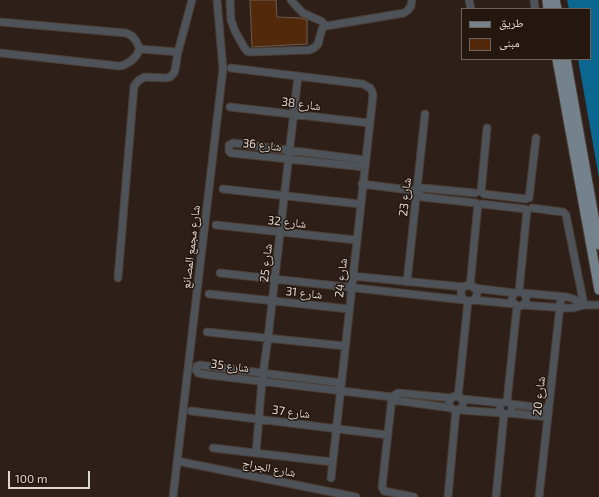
<!DOCTYPE html>
<meta charset="utf-8">
<style>
body{margin:0}
#map{position:relative;width:599px;height:497px;overflow:hidden;background:#2e2019;font-family:"Exo 2","Noto Naskh Arabic",sans-serif}
canvas{display:block}
.legend{position:absolute;left:461px;top:8px;width:130px;height:52px;box-sizing:border-box;background:#241710;border:1px solid #6f635d;margin:0;padding:5px 7px;list-style:none;font-size:12px;color:#e0d6d1}
.legend li{display:flex;align-items:center;gap:8px;height:20px}
.legend b{width:20px;border:1px solid #6f635d}
.scale{position:absolute;left:8px;top:471px;width:82px;height:18px;box-sizing:border-box;border:2px solid #e0d6d1;border-top:0;padding-left:5px;font-size:12px;line-height:14px;white-space:nowrap;color:#e0d6d1;-webkit-text-stroke:3px #241710;paint-order:stroke}
</style>
<div id="map">
<canvas width="599" height="497"></canvas>
<ul class="legend">
<li><b style="height:5px;background:#74828b"></b>طريق</li>
<li><b style="height:11px;background:#53290c"></b>مبنى</li>
</ul>
<div class="scale">100 m</div>
</div>
<script>
const g = document.querySelector('canvas').getContext('2d');
g.lineJoin = 'round';
function paint(path, color) {
  g.fillStyle = color;
  g.fill(path, 'evenodd');
}
function shape(rows) {
  const path = new Path2D();
  for (const r of rows) {
    if (r.length === 3) {
      path.moveTo(r[0] + r[2], r[1]);
      path.arc(r[0], r[1], r[2], 0, 2 * Math.PI);
      continue;
    }
    path.moveTo(r[0], r[1]);
    for (let i = 2; i < r.length; i += 2) path.lineTo(r[i], r[i + 1]);
  }
  return path;
}
function stroke(path, color, width, dash) {
  g.strokeStyle = color;
  g.lineWidth = width;
  g.lineCap = dash ? 'butt' : 'round';
  g.setLineDash(dash || []);
  g.stroke(path);
}
function drawText(font, color, halo, rows, align = 'center') {
  g.font = font + ' "Exo 2","Noto Naskh Arabic",sans-serif';
  g.lineWidth = 3;
  g.setLineDash([]);
  g.textBaseline = 'middle';
  g.strokeStyle = halo;
  g.fillStyle = color;
  for (const [text, x, y, turn = 0] of rows) {
    g.save();
    g.translate(x, y);
    g.rotate((+turn || 0) * Math.PI / 180);
    g.textAlign = isNaN(turn) ? turn : align;
    if (halo) g.strokeText(text, 0, 0);
    g.fillText(text, 0, 0);
    g.restore();
  }
}
paint(shape([
 [567,0,599,0,599,178,578,59,590,59,590,9,569,9]
]), '#0b678f');
const building = shape([
 [250,0,276,0,277,17,301,18,307,20,307,44,252,47,250,0]
]);
paint(building, '#53290c');
stroke(building, '#6b5b52', 1);
const minor = shape([
 [230,0,231,20,235,31,244,47,247,51,250,52,309,50,314,48,318,44,322,29,326,26,404,13,408,10,411,6,412,0],
 [291,0,298,8,303,13,321,21,326,26],
 [469,0,471,9],
 [534,0,535,9],
 [0,22,126,33,132,36,136,41,140,49,178,52],
 [0,53,119,66,124,65,131,61,136,56,140,49],
 [231,68,363,84,370,88,372,91,373,95,331,478],
 [230,107,369,123],
 [364,167,231,153,229,151,229,145,233,143,365,160],
 [362,184,417,191,423,188,475,193],
 [223,189,360,204],
 [417,191,418,193,422,197,476,203],
 [481,192,487,128],
 [484,194,526,199],
 [529,198,536,138],
 [482,204,525,209],
 [532,208,563,212,566,215,584,305],
 [216,225,356,240],
 [220,273,464,300],
 [352,276,464,287],
 [118,278,134,86,139,80,145,77,166,78,170,77,174,73,175,70,178,52,192,0],
 [407,282,425,114],
 [469,293,8],
 [470,286,478,204],
 [474,288,515,293],
 [519,299,7],
 [519,292,527,210],
 [523,293,567,297,574,299,584,305],
 [209,294,349,309],
 [473,300,515,304],
 [522,305,566,308,573,308,584,305,599,305],
 [207,332,345,346],
 [341,383,200,365,197,366,196,370,198,373,209,375,392,397,397,401,400,401,451,408],
 [456,403,7],
 [392,397,382,487,384,491,414,497],
 [392,397,398,393,452,398],
 [458,397,468,301],
 [462,399,502,403],
 [506,408,6],
 [507,402,517,306],
 [511,404,549,409],
 [460,410,502,413],
 [191,411,388,435],
 [509,413,548,417],
 [213,448,332,462],
 [256,453,262,381,268,338,298,76],
 [177,461,356,497],
 [173,497,223,69,217,0],
 [448,497,456,410],
 [496,497,504,414],
 [539,497,561,297]
]);
const major = shape([
 [547,0,548,9],
 [555,0,557,9],
 [557,59,599,290],
 [566,59,599,245]
]);
stroke(minor, '#4a3d36', 9);
stroke(major, '#4a3d36', 11);
stroke(minor, '#4d5358', 7);
stroke(major, '#74828b', 9);
drawText('12px', '#e0d6d1', '#241710', [
 ["شارع 38",301,104,7],
 ["شارع 36",262,145,6],
 ["شارع 23",405,197,-84],
 ["شارع 32",287,222,6],
 ["شارع مجمع المصانع",191,247,-83],
 ["شارع 25",266,263,-84],
 ["شارع 24",341,278,-84],
 ["شارع 31",304,293,6],
 ["شارع 35",230,366,7],
 ["شارع 20",539,396,-84],
 ["شارع 37",291,412,7],
 ["شارع الجراج",269,468,11]
]);
</script>
